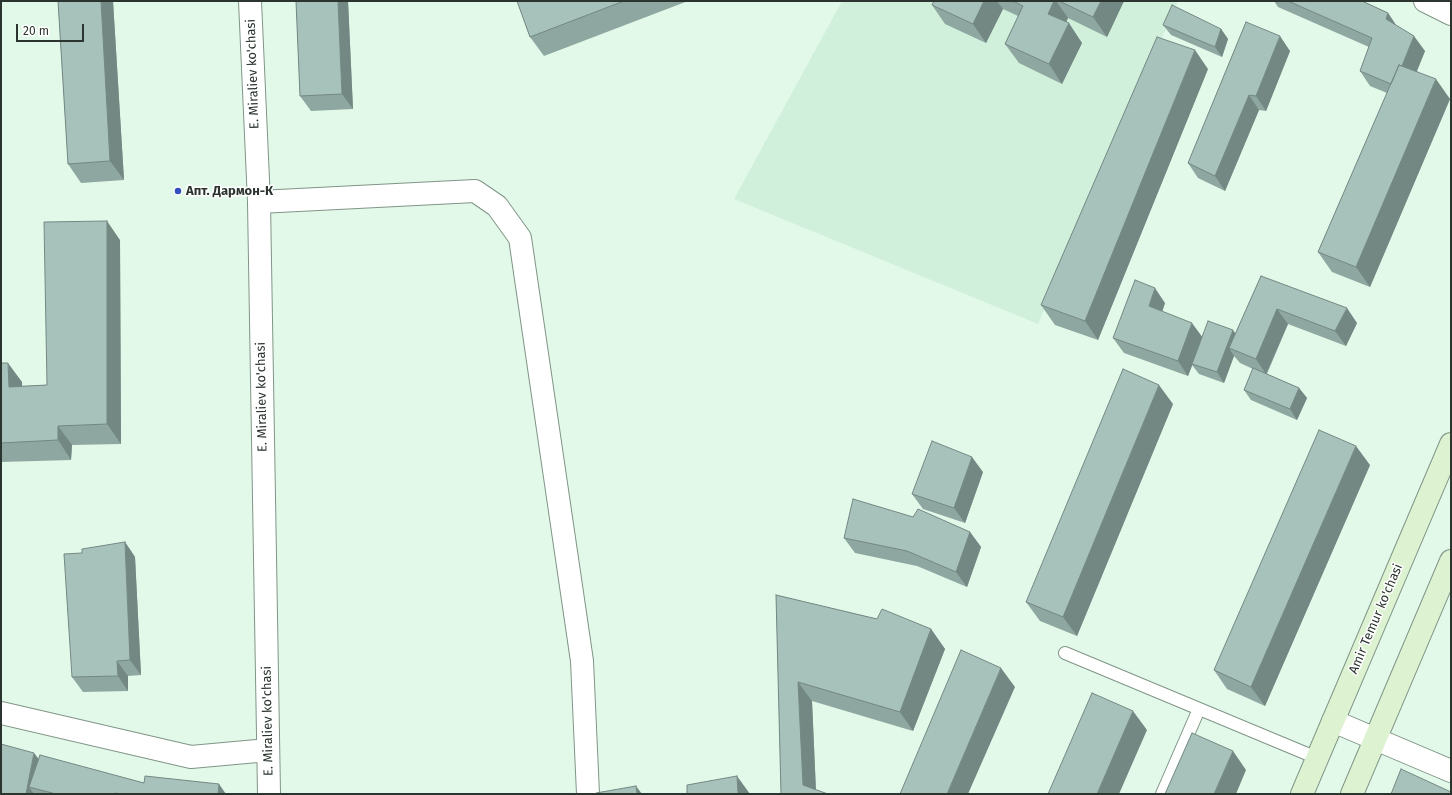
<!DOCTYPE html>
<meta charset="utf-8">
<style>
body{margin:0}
#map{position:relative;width:1452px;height:795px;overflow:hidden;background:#e2f9ea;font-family:"Fira Sans",sans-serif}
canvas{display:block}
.frame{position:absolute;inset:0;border:2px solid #2b342e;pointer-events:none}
.scale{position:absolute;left:16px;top:24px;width:68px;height:18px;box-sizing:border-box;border:2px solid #2b342e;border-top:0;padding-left:5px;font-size:12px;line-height:14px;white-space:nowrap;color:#2b342e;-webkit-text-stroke:3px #fff;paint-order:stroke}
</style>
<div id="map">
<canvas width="1452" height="795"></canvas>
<div class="frame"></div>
<div class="scale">20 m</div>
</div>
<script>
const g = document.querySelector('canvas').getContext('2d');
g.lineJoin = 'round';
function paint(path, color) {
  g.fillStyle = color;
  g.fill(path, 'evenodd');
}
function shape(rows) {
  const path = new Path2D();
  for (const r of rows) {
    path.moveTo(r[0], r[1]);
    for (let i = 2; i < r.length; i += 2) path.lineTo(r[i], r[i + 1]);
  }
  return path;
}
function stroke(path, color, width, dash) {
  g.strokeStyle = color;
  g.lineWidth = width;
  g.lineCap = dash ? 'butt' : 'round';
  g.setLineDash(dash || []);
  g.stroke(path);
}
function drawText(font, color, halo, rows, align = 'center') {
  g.font = font + ' "Fira Sans",sans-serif';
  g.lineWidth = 3;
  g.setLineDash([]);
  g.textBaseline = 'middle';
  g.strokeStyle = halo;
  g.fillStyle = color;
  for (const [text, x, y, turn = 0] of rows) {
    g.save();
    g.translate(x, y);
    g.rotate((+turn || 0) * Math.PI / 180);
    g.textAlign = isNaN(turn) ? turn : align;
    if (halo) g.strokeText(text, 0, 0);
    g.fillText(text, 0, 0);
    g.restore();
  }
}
paint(shape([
 [842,1,1178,1,1038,324,734,199]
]), '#d1f0dc');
const service = shape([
 [1065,653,1317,758],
 [1162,794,1199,709]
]);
const minor = shape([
 [259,202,475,191,497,206,520,238,582,661,588,794]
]);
const tertiary = shape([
 [250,1,259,202,269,794],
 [1425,1,1451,14],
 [1,713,191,757,268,750],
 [1333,721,1451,771]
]);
const secondary = shape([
 [1302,794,1451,444],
 [1352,794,1451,561]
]);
stroke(service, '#809587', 14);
stroke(minor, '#809587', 24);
stroke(tertiary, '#809587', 24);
stroke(secondary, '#809587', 24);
stroke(service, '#fff', 12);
stroke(minor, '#fff', 22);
stroke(tertiary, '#fff', 22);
stroke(secondary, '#ddf2d0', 22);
paint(shape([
 [58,1,113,1,124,180,81,183,68,164],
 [296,1,348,1,353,109,311,111,300,96],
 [517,1,688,1,544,56,530,37],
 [934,1,1124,1,1107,37,1068,18,1066,22,1082,43,1062,84,1019,63,1005,44,1018,16,1003,9,986,43,945,24,932,5],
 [1274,1,1362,1,1388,13,1396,25,1425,51,1417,71,1450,99,1370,287,1332,272,1318,252,1387,93,1370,86,1360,71,1369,47,1278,7],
 [1246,22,1290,51,1266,111,1259,110,1225,191,1198,178,1188,163],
 [1163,25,1221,29,1228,39,1222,57,1171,35],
 [1208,69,1098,340,1055,325,1041,305],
 [120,240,121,444,72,445,71,460,1,462,1,363,22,382,22,386,47,385],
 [1261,276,1357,323,1346,346,1288,324,1267,374,1299,388,1307,398,1297,420,1251,400,1244,390,1253,369,1240,363,1234,356,1224,383,1199,374,1192,365,1188,376,1124,353,1113,338,1165,303,1162,312,1202,337,1235,334],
 [1173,404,1077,636,1040,621,1026,602],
 [1370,465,1265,706,1227,689,1214,670],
 [983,472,965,523,923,509,912,494],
 [913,517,970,532,981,547,967,587,917,566,855,553,844,538],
 [125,542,135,557,141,675,128,676,128,691,83,692,72,677,82,553],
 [776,595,877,619,931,629,945,649,913,731,812,701,816,789,781,794],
 [39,759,144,783,226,794,1,794]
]), '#8fa7a1');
paint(shape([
 [101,1,113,1,124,180,110,161],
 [338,1,348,1,353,109,342,94],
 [984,1,997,1,1003,9,986,43,973,24],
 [1054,1,1056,1,1068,18,1061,33,1048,14],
 [1101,1,1124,1,1107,37,1093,17],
 [1388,13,1398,28,1386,19],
 [1069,23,1082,43,1062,84,1049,64],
 [1221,29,1228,39,1222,57,1215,47],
 [1280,36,1290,51,1266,111,1256,96],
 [1414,36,1425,51,1405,100,1395,85],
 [1195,50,1208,69,1098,340,1085,321],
 [1436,79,1450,99,1370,287,1356,267],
 [1249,95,1259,110,1225,191,1215,176],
 [107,221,120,240,121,444,107,424],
 [1155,288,1165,303,1159,321,1149,306],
 [1347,308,1357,323,1346,346,1335,331],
 [1277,309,1288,324,1266,374,1256,359],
 [1192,323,1203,338,1188,376,1178,361],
 [1233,330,1240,340,1229,348,1234,356,1224,383,1217,372],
 [8,363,22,382,23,406,9,387],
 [1159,385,1173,404,1077,636,1063,617],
 [1299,388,1307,398,1297,420,1290,409],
 [58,426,72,445,71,460,58,440],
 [1356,446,1370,465,1265,706,1251,687],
 [972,457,983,472,965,523,954,508],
 [970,532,981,547,967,587,956,572],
 [125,542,135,557,141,675,130,660],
 [931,629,945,649,913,731,900,712],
 [117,661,128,676,128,691,118,676],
 [1001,668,1015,687,968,794,947,794],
 [798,682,812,701,816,794,803,785],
 [1133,711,1147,730,1119,794,1097,794],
 [1233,751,1246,770,1236,794,1214,794],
 [34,753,42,763,29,787,34,794,26,794],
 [737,776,750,794,738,794],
 [219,784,226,794,218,794],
 [636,786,642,794,637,794]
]), '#748883');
const building = shape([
 [58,1,101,1,110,161,68,164,58,1],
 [296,1,338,1,342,94,300,96,296,1],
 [517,1,624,1,530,37,517,1],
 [934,1,984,1,973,24,932,5,934,1],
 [1013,1,1054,1,1048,14,1069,23,1049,64,1005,44,1023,6,1013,1],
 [1059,1,1101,1,1093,17,1059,1],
 [1288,1,1362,1,1388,13,1386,19,1414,36,1402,66,1399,65,1391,84,1360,71,1372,38,1288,1],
 [1172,5,1221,29,1215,47,1163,25,1172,5],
 [1246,22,1280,36,1256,96,1249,95,1215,176,1188,163,1246,22],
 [1157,37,1195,50,1085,321,1041,305,1157,37],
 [1399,65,1436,79,1356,267,1318,252,1399,65],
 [107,221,107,424,58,426,58,440,1,443,1,363,8,363,9,387,47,385,44,222,107,221],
 [1261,276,1347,308,1335,331,1277,309,1256,359,1229,348,1261,276],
 [1135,280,1155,288,1149,306,1192,323,1178,361,1113,338,1135,280],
 [1208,321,1233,330,1217,372,1192,364,1208,321],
 [1253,368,1299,388,1290,409,1244,390,1253,368],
 [1123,369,1159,385,1063,617,1026,602,1123,369],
 [1319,430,1356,446,1251,687,1214,670,1319,430],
 [932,441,972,457,954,508,912,494,932,441],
 [853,499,913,517,918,509,970,532,956,572,907,551,844,538,853,499],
 [125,542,130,660,117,661,118,676,72,677,64,554,82,553,82,549,125,542],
 [776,595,877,619,882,609,931,629,900,712,798,682,803,785,828,794,781,794,776,595],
 [961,650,1001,668,947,794,900,794,961,650],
 [1092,693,1133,711,1097,794,1048,794,1092,693],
 [1192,733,1233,751,1214,794,1165,794,1192,733],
 [1,744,34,753,26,794,1,794,1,744],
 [40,755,144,783,145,776,219,784,218,794,121,794,115,793,115,794,56,794,29,787,40,755],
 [1401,769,1451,792,1451,794,1391,794,1401,769],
 [737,776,738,794,687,794,687,785,737,776],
 [636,786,637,794,596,794,596,793,636,786]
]);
paint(building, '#a6c2bb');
stroke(building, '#748883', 1);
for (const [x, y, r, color] of [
 [178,191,4,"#314fc0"]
]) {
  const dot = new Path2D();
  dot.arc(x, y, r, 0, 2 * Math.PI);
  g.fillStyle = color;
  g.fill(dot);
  stroke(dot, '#fff', 1.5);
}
drawText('13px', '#2b342e', '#fff', [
 ["E. Miraliev ko'chasi",253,74,-92],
 ["E. Miraliev ko'chasi",262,397,-91],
 ["Amir Temur ko'chasi",1376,619,-67],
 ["E. Miraliev ko'chasi",268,721,-91]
]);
drawText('bold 13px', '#2b342e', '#fff', [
 ["Апт. Дармон-К",186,191]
], 'left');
</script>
